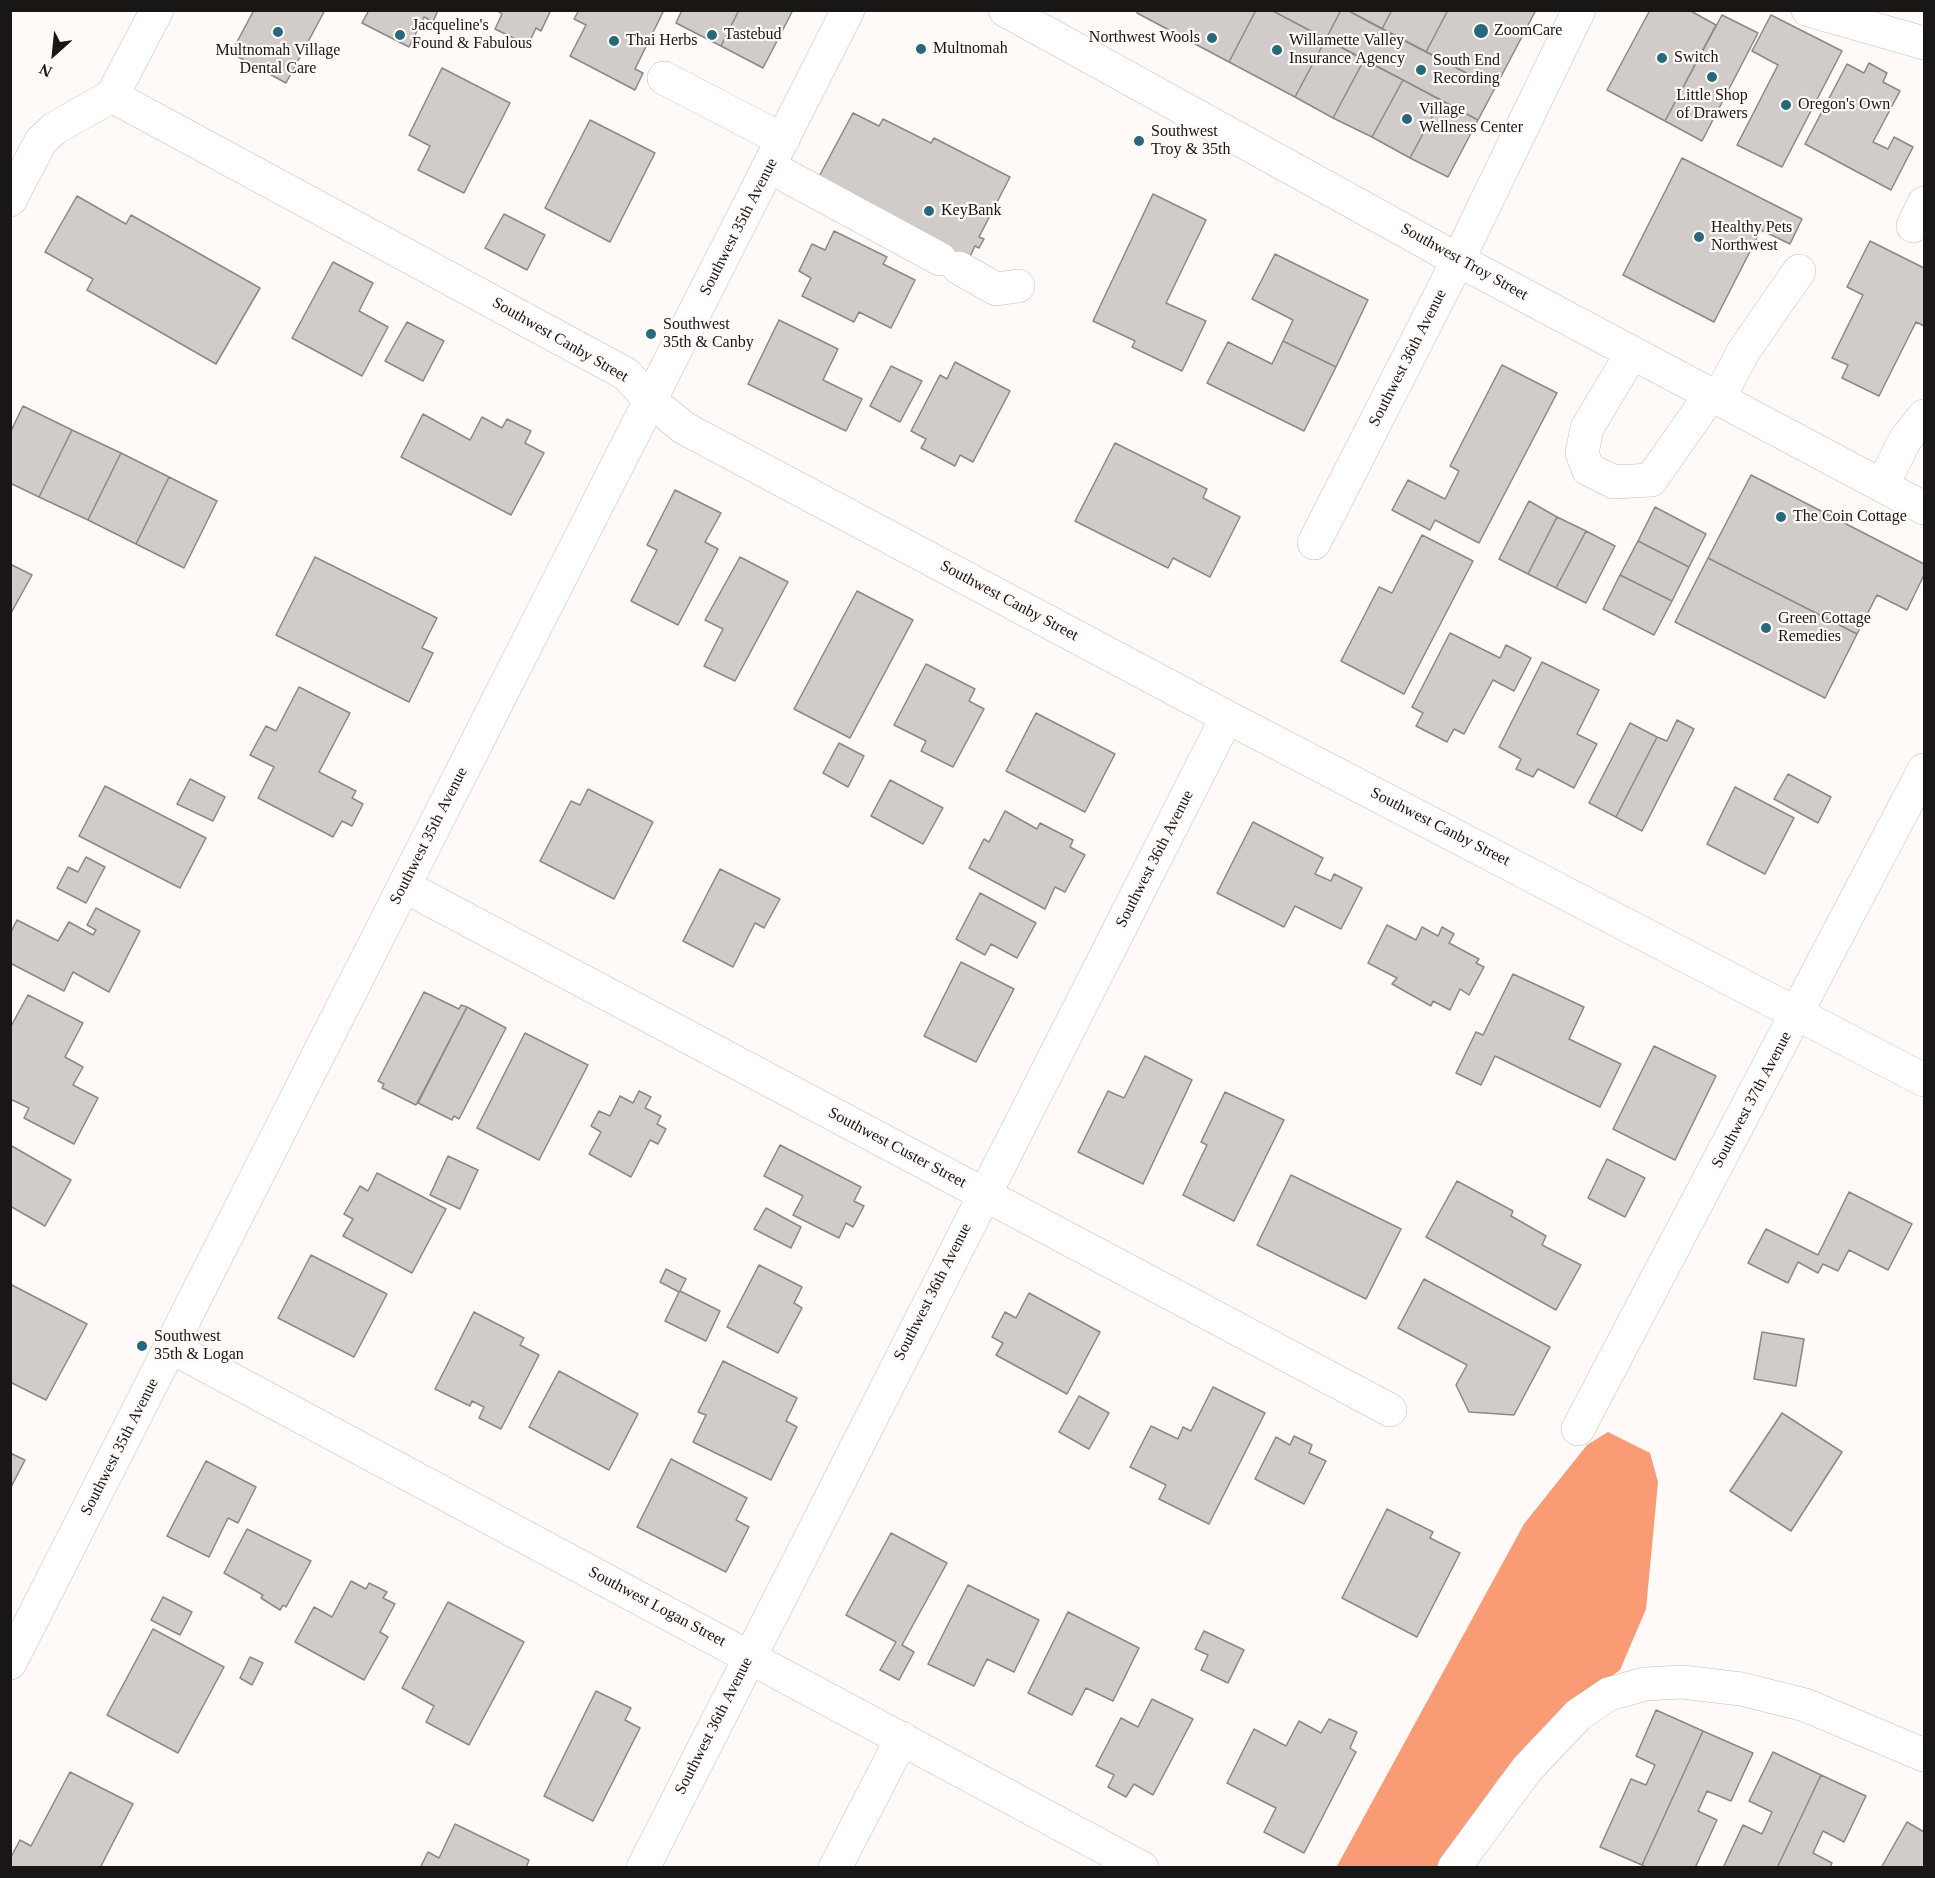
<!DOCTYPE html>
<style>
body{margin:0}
#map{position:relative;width:1935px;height:1878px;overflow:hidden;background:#fff9f7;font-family:"Times New Roman",serif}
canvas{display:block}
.frame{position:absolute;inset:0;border:12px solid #191716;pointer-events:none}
.north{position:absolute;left:24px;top:24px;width:60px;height:60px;-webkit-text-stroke:4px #fff9f7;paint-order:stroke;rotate:207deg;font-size:16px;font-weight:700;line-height:24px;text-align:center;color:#191716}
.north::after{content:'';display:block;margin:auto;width:21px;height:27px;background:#191716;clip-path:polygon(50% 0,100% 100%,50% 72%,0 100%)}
</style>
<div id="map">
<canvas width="1935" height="1878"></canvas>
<div class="frame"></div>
<div class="north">N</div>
</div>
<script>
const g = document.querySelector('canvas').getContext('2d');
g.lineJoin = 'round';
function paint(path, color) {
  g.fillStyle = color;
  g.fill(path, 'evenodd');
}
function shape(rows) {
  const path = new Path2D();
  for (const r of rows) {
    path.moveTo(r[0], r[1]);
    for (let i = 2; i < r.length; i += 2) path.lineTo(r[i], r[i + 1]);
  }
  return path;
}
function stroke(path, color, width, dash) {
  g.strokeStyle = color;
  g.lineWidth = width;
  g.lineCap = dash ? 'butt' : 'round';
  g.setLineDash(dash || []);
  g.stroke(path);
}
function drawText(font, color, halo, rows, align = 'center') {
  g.font = font + ' "Times New Roman",serif';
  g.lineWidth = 4.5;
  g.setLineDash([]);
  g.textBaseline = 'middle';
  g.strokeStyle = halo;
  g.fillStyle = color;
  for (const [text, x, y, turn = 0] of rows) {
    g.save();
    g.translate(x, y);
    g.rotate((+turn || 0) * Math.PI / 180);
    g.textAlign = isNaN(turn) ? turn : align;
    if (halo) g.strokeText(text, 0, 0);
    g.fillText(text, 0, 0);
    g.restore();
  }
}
paint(shape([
 [1608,1432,1650,1453,1658,1482,1646,1609,1620,1670,1554,1718,1499,1778,1437,1867,1336,1868,1524,1524,1587,1445]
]), '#f99b74');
const building = shape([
 [254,10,325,10,286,83,231,53,254,10],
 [369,10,438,10,433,22,424,17,409,47,362,23,369,10],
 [496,10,551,10,541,31,536,28,528,45,495,29,502,14,496,10],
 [579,10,664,10,635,69,643,73,635,90,570,56,586,25,574,19,579,10],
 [682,10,739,10,721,46,676,23,682,10],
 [739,10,793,10,763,68,721,46,739,10],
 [1138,10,1256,10,1229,62,1137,13,1138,10],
 [1256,10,1271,10,1326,39,1295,97,1229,62,1256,10],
 [1271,10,1341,10,1326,39,1271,10],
 [1341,10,1347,10,1495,88,1478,120,1326,39,1341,10],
 [1347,10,1392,10,1382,29,1347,10],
 [1392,10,1448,10,1426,52,1382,29,1392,10],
 [1448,10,1536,10,1495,88,1426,52,1448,10],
 [1650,10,1689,10,1716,25,1665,121,1607,90,1650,10],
 [1722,15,1758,33,1702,141,1665,121,1722,15],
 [1771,15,1842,51,1782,167,1737,145,1778,65,1752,51,1771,15],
 [1326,39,1364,60,1333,118,1295,97,1326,39],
 [1364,60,1403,80,1372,137,1333,118,1364,60],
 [1869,63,1887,73,1883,82,1900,91,1873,142,1888,149,1894,137,1913,147,1891,190,1805,144,1847,64,1864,73,1869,63],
 [442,68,510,103,464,193,418,170,430,146,409,135,442,68],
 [1403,80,1441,100,1410,158,1372,137,1403,80],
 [1441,100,1478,120,1448,177,1410,158,1441,100],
 [853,113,879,126,883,119,931,143,934,138,1010,177,979,237,984,239,979,248,975,246,966,265,815,184,853,113],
 [590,120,655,153,610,242,545,208,590,120],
 [1682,158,1802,219,1790,244,1761,230,1714,322,1623,275,1682,158],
 [1153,194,1206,220,1166,303,1206,321,1182,371,1132,347,1135,341,1093,321,1153,194],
 [77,196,126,224,131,215,260,288,216,364,87,290,93,279,45,252,77,196],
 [504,214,545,235,527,270,485,248,504,214],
 [834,231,887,257,883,264,915,280,891,328,859,312,854,322,802,296,811,278,799,271,812,244,825,250,834,231],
 [1870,241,1924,268,1924,326,1916,322,1879,396,1842,378,1848,365,1832,358,1863,295,1847,287,1870,241],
 [1275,254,1368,300,1336,367,1283,341,1293,320,1252,299,1275,254],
 [333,262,373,283,359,311,388,327,362,376,292,338,333,262],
 [779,320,838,349,823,380,862,399,846,431,748,384,779,320],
 [407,322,444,341,423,381,385,361,407,322],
 [1283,341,1336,367,1304,431,1207,383,1228,342,1272,364,1283,341],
 [955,362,1010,391,973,462,960,455,955,466,921,448,926,439,911,431,940,375,947,379,955,362],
 [1502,365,1557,393,1479,543,1435,520,1430,530,1392,510,1408,480,1445,499,1459,471,1450,466,1502,365],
 [891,366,922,381,900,422,870,406,891,366],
 [23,406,72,430,39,497,10,483,10,433,23,406],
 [423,414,470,440,482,417,502,428,507,419,531,431,525,443,544,453,511,515,401,457,423,414],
 [72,430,121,453,88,520,39,497,72,430],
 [1115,443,1207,489,1203,498,1240,517,1210,577,1173,558,1168,568,1075,521,1115,443],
 [121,453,169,477,136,544,88,520,121,453],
 [1751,475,1924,564,1924,575,1907,610,1877,595,1857,634,1708,558,1751,475],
 [169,477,217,501,184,568,136,544,169,477],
 [675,490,721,513,705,542,718,549,678,625,631,601,657,550,647,545,675,490],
 [1529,501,1557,517,1528,574,1499,559,1529,501],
 [1655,507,1706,534,1689,567,1638,541,1655,507],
 [1557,517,1586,531,1556,588,1528,574,1557,517],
 [1586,531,1615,546,1586,603,1556,588,1586,531],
 [1422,535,1473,561,1404,694,1341,661,1379,587,1392,593,1422,535],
 [1638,541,1689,567,1672,601,1620,575,1638,541],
 [315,557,437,618,422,648,433,653,409,702,276,635,315,557],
 [740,557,788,582,735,681,704,666,723,629,705,620,740,557],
 [1708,558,1857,634,1825,698,1675,622,1708,558],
 [10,564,32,575,10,615,10,564],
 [1620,575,1672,601,1654,635,1603,609,1620,575],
 [857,591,913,620,850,738,794,709,857,591],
 [1450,633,1500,658,1506,645,1531,658,1514,691,1493,680,1464,734,1454,729,1447,742,1416,726,1423,713,1412,707,1450,633],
 [1542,662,1599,690,1577,734,1597,744,1574,788,1538,769,1533,777,1516,769,1521,759,1499,747,1542,662],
 [926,664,975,689,969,701,984,709,953,767,921,751,926,741,894,725,926,664],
 [299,687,350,713,319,772,356,791,352,798,363,804,352,826,342,821,333,837,258,798,274,767,250,755,266,726,276,731,299,687],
 [1036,713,1115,754,1085,812,1006,771,1036,713],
 [1677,720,1694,729,1642,831,1616,817,1657,737,1667,741,1677,720],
 [1630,723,1657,737,1616,817,1589,803,1630,723],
 [839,743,864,756,848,787,823,773,839,743],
 [1788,774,1831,797,1818,823,1774,799,1788,774],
 [190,779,225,797,213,821,177,804,190,779],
 [890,780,943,808,923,844,871,816,890,780],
 [105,786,206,838,180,888,79,836,105,786],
 [1735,787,1794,818,1765,874,1707,844,1735,787],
 [588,789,653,822,614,899,540,861,571,801,580,805,588,789],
 [1005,811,1037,829,1040,823,1073,840,1070,847,1085,855,1065,892,1055,887,1045,909,969,868,984,839,989,842,1005,811],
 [1253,822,1323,858,1315,874,1331,881,1334,874,1362,888,1341,929,1295,906,1284,927,1217,893,1253,822],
 [86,857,105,867,86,903,57,888,68,867,78,872,86,857],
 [720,869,780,899,764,928,755,923,733,967,683,941,720,869],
 [980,893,1036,923,1017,958,991,944,985,955,956,939,980,893],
 [96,908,140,931,109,992,73,972,64,991,10,963,10,934,17,920,58,941,69,922,93,935,96,930,87,925,96,908],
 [1387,925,1416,940,1422,927,1438,936,1442,927,1454,934,1449,943,1479,959,1476,963,1484,967,1469,995,1460,989,1450,1010,1433,1001,1431,1006,1392,984,1397,978,1368,963,1387,925],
 [961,962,1014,989,976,1062,924,1036,961,962],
 [1513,974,1584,1007,1569,1039,1621,1064,1600,1107,1495,1056,1481,1085,1456,1073,1476,1032,1483,1035,1513,974],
 [424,992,459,1009,461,1005,467,1007,416,1105,382,1088,384,1084,378,1081,424,992],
 [28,995,83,1023,65,1057,83,1067,73,1085,98,1098,74,1144,24,1118,29,1108,10,1099,10,1028,28,995],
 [467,1007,506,1028,459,1119,454,1116,452,1120,418,1103,467,1007],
 [525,1033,588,1065,539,1160,477,1128,525,1033],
 [1654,1046,1716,1076,1675,1160,1613,1129,1654,1046],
 [1145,1056,1192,1080,1143,1184,1078,1152,1108,1091,1124,1098,1145,1056],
 [639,1091,651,1097,645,1108,661,1116,657,1124,666,1129,658,1144,650,1140,631,1177,589,1154,601,1132,591,1126,599,1111,610,1116,620,1096,633,1103,639,1091],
 [1225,1092,1284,1120,1234,1221,1183,1195,1207,1145,1201,1142,1225,1092],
 [10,1145,71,1180,45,1226,10,1206,10,1145],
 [780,1145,861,1187,854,1201,864,1206,853,1227,846,1223,839,1238,793,1215,803,1196,764,1176,780,1145],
 [448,1156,478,1170,460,1209,430,1195,448,1156],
 [1607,1159,1645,1178,1625,1217,1588,1198,1607,1159],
 [377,1173,446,1209,412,1273,343,1236,353,1219,344,1214,360,1186,368,1191,377,1173],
 [1291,1175,1401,1229,1366,1299,1257,1245,1291,1175],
 [1457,1181,1513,1211,1511,1216,1546,1236,1542,1245,1581,1265,1556,1310,1426,1237,1457,1181],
 [1849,1192,1912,1224,1888,1270,1849,1250,1838,1271,1823,1264,1818,1273,1798,1262,1788,1283,1748,1263,1766,1229,1818,1255,1849,1192],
 [766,1208,801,1227,791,1248,754,1229,766,1208],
 [311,1255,387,1294,354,1357,278,1318,311,1255],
 [759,1265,802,1287,794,1303,802,1308,778,1353,727,1327,759,1265],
 [666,1269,686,1279,680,1291,720,1311,706,1341,665,1321,679,1292,660,1282,666,1269],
 [1424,1279,1550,1347,1514,1415,1469,1412,1456,1385,1467,1365,1398,1328,1424,1279],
 [10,1284,87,1324,46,1400,10,1382,10,1284],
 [1029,1293,1100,1332,1067,1394,996,1355,1003,1343,992,1337,1005,1312,1016,1318,1029,1293],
 [474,1312,524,1338,520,1345,539,1355,501,1429,479,1418,484,1407,472,1401,470,1406,435,1389,474,1312],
 [1762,1332,1804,1339,1796,1386,1754,1379,1762,1332],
 [723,1361,797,1398,786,1421,797,1427,771,1480,693,1442,706,1415,698,1412,723,1361],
 [559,1371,638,1414,609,1470,529,1427,559,1371],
 [1213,1387,1265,1413,1209,1524,1159,1499,1166,1485,1130,1467,1151,1426,1178,1439,1183,1427,1191,1431,1213,1387],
 [1079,1396,1109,1413,1089,1449,1059,1432,1079,1396],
 [1782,1413,1842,1452,1791,1531,1730,1491,1782,1413],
 [1294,1436,1312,1445,1309,1453,1326,1461,1304,1504,1255,1479,1276,1437,1290,1445,1294,1436],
 [10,1453,25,1460,10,1489,10,1453],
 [671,1459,747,1498,736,1520,749,1527,726,1572,637,1527,671,1459],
 [206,1461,256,1487,238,1523,228,1518,209,1557,167,1536,206,1461],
 [1387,1509,1433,1532,1430,1538,1460,1553,1417,1637,1342,1598,1387,1509],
 [247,1529,311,1561,286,1607,283,1605,280,1610,261,1598,263,1595,224,1573,247,1529],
 [891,1533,947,1563,902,1645,914,1652,899,1680,880,1670,896,1642,846,1615,891,1533],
 [351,1581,366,1589,369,1583,387,1592,383,1598,395,1604,380,1632,388,1637,364,1680,295,1642,314,1607,332,1617,351,1581],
 [968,1585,1039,1620,1014,1672,987,1659,974,1686,928,1664,968,1585],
 [163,1597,192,1612,180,1635,151,1620,163,1597],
 [448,1602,524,1642,469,1745,426,1722,434,1706,402,1688,448,1602],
 [1068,1612,1139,1648,1113,1701,1086,1688,1072,1715,1028,1693,1068,1612],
 [153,1629,224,1667,178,1753,107,1715,153,1629],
 [1204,1631,1244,1650,1228,1683,1201,1670,1208,1655,1195,1649,1204,1631],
 [250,1657,263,1663,252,1685,240,1678,250,1657],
 [596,1691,631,1708,625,1720,640,1728,593,1821,544,1796,596,1691],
 [1152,1699,1193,1719,1153,1795,1134,1784,1126,1797,1108,1787,1114,1775,1096,1766,1121,1718,1138,1727,1152,1699],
 [1656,1710,1703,1731,1642,1865,1600,1847,1631,1779,1646,1785,1655,1765,1636,1756,1656,1710],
 [1329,1719,1357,1732,1350,1748,1356,1752,1304,1853,1264,1832,1276,1808,1227,1783,1254,1729,1286,1746,1299,1721,1321,1733,1329,1719],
 [1703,1731,1753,1753,1731,1801,1707,1791,1698,1811,1717,1820,1695,1868,1647,1868,1642,1865,1703,1731],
 [1773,1752,1821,1775,1777,1868,1723,1868,1743,1825,1762,1834,1772,1812,1749,1801,1773,1752],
 [70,1772,133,1804,100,1868,10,1868,10,1859,20,1840,31,1846,70,1772],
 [1821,1775,1866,1796,1844,1842,1823,1831,1813,1853,1832,1863,1830,1868,1777,1868,1821,1775],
 [1907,1822,1924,1832,1924,1868,1881,1868,1907,1822],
 [455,1824,529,1860,526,1868,420,1868,428,1852,439,1858,455,1824]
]);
paint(building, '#d1cbc9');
stroke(building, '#8d8886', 1.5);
const minor = shape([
 [1005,10,1458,260,1924,508],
 [1808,10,1924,43],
 [664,78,783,140],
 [112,96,626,374,651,401,684,428,1227,717,1924,1080],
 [770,167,940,259],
 [10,200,41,141,55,128,112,96,157,10],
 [1913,226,1924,203],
 [959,268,996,289,1018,286],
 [1632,353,1587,428,1582,453,1588,469,1614,482,1651,480,1711,394],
 [1719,398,1743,352,1799,271],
 [1882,486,1905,440,1924,416],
 [1314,543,1458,260,1579,10],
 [404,886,1390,1410],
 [171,1347,1142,1868],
 [1578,1429,1924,770],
 [10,1663,848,10],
 [643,1868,1227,717],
 [835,1868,902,1738],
 [1454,1868,1527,1769,1578,1715,1609,1694,1645,1684,1682,1682,1741,1689,1805,1705,1924,1755]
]);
stroke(minor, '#c5bfbd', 34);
stroke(minor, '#fff', 33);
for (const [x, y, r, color] of [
 [1481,31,8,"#28687d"],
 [278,32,6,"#28687d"],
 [400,35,6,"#28687d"],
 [712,35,6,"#28687d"],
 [1212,38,6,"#28687d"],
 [614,41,6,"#28687d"],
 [921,49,6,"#28687d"],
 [1277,50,6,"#28687d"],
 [1662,58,6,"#28687d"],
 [1421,70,6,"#28687d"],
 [1712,77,6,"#28687d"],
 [1786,105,6,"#28687d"],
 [1407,119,6,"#28687d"],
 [1139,141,6,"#28687d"],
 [929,211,6,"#28687d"],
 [1699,237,6,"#28687d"],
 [651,334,6,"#28687d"],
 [1781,517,6,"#28687d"],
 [1766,628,6,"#28687d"],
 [142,1346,6,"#28687d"]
]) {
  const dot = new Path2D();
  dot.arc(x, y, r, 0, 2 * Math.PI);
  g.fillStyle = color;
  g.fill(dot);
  stroke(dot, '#fff9f7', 2);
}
drawText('16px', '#191716', '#fff9f7', [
 ["Jacqueline's",412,26],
 ["Found & Fabulous",412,44],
 ["ZoomCare",1494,31],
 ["Tastebud",724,35],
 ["Northwest Wools",1200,38,"right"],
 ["Thai Herbs",626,41],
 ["Willamette Valley",1289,41],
 ["Insurance Agency",1289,59],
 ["Multnomah",933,49],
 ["Multnomah Village",278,51,"center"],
 ["Dental Care",278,69,"center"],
 ["Switch",1674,58],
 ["South End",1433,61],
 ["Recording",1433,79],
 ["Little Shop",1712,96,"center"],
 ["of Drawers",1712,114,"center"],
 ["Oregon's Own",1798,105],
 ["Village",1419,110],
 ["Wellness Center",1419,128],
 ["Southwest",1151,132],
 ["Troy & 35th",1151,150],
 ["KeyBank",941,211],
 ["Healthy Pets",1711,228],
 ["Northwest",1711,246],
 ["Southwest",663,325],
 ["35th & Canby",663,343],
 ["The Coin Cottage",1793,517],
 ["Green Cottage",1778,619],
 ["Remedies",1778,637],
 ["Southwest",154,1337],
 ["35th & Logan",154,1355]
], 'left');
drawText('16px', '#191716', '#fff9f7', [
 ["Southwest 35th Avenue",739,227,-63],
 ["Southwest Troy Street",1464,262,29],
 ["Southwest Canby Street",560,340,30],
 ["Southwest 36th Avenue",1408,358,-63],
 ["Southwest Canby Street",1009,601,28],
 ["Southwest Canby Street",1440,827,27],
 ["Southwest 35th Avenue",429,836,-63],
 ["Southwest 36th Avenue",1155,859,-63],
 ["Southwest 37th Avenue",1752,1100,-62],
 ["Southwest Custer Street",897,1148,28],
 ["Southwest 36th Avenue",933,1292,-63],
 ["Southwest 35th Avenue",120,1447,-63],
 ["Southwest Logan Street",657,1607,28],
 ["Southwest 36th Avenue",714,1726,-63]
]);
</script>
